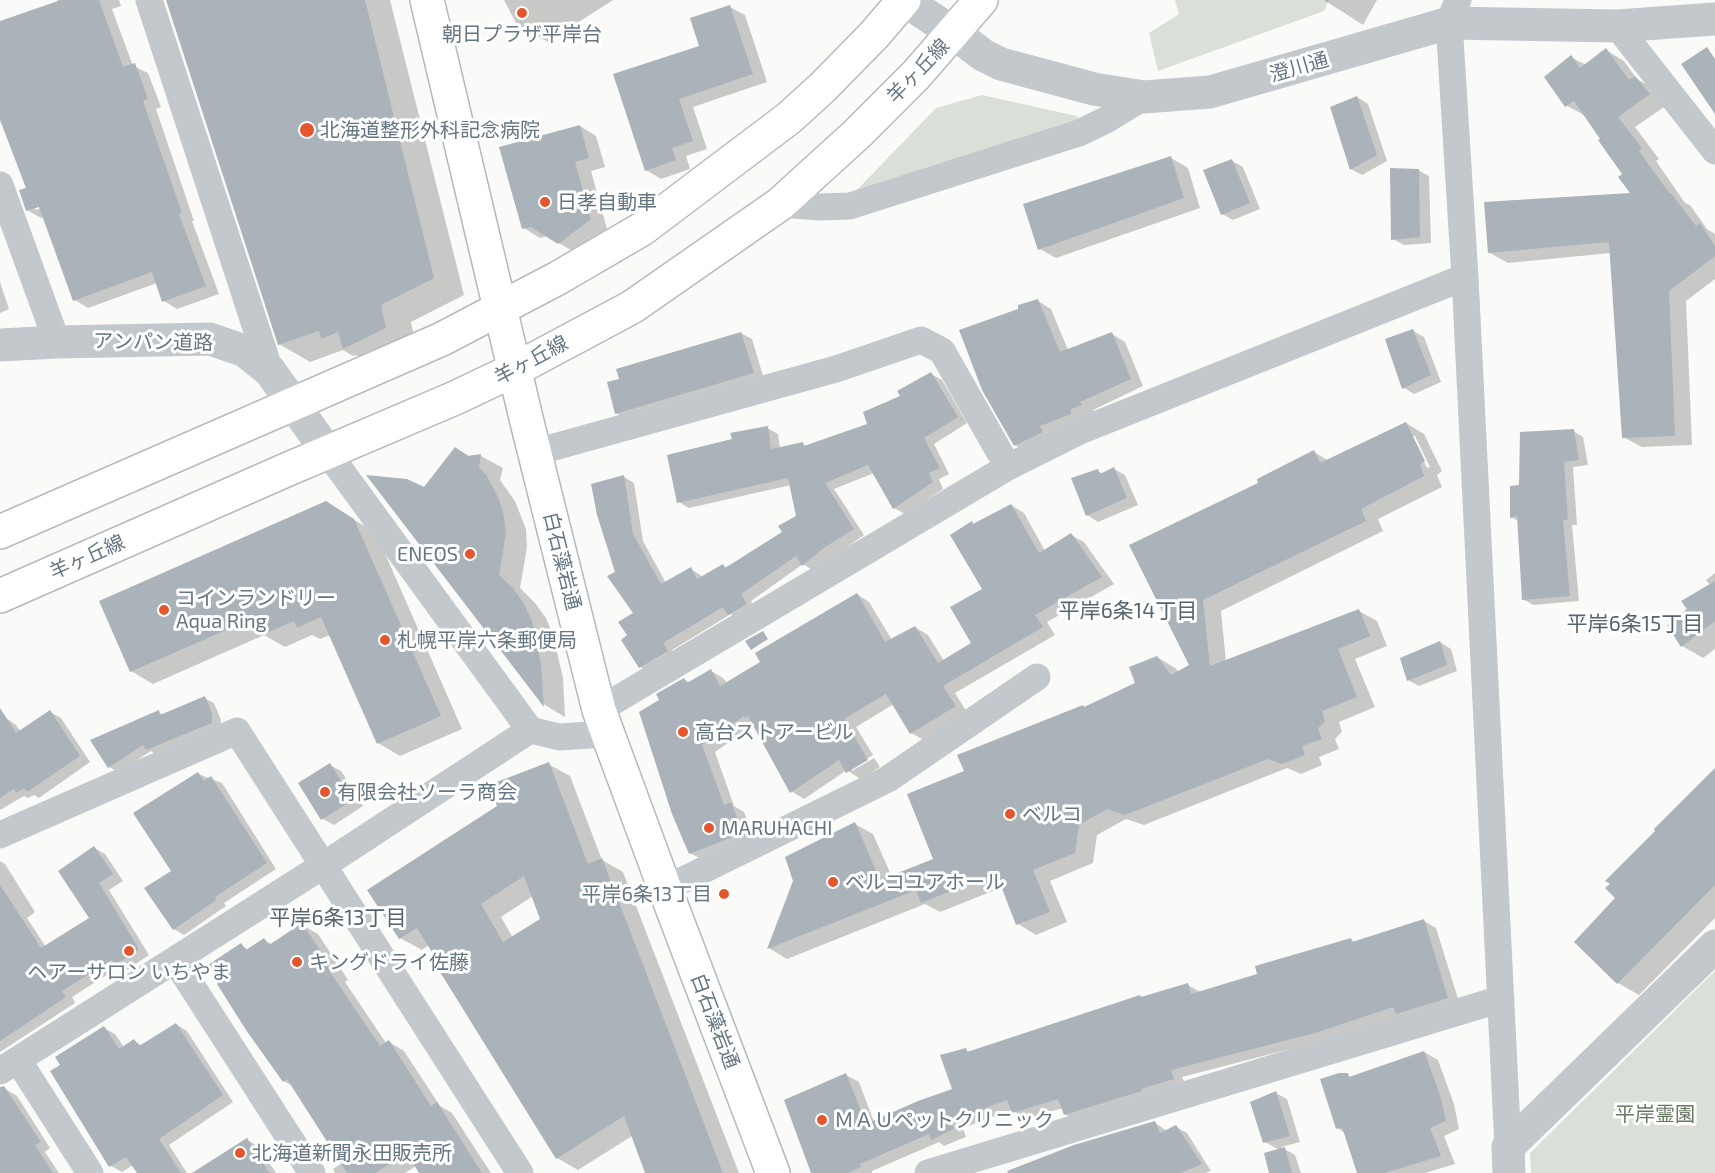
<!DOCTYPE html>
<meta charset="utf-8">
<style>
body{margin:0}
canvas{display:block;background:#fafaf8}
</style>
<canvas width="1715" height="1173"></canvas>
<script>
const g = document.querySelector('canvas').getContext('2d');
g.lineJoin = 'round';
function paint(path, color) {
  g.fillStyle = color;
  g.fill(path, 'evenodd');
}
function shape(rows) {
  const path = new Path2D();
  for (const r of rows) {
    path.moveTo(r[0], r[1]);
    for (let i = 2; i < r.length; i += 2) path.lineTo(r[i], r[i + 1]);
  }
  return path;
}
function stroke(path, color, width, dash) {
  g.strokeStyle = color;
  g.lineWidth = width;
  g.lineCap = dash ? 'butt' : 'round';
  g.setLineDash(dash || []);
  g.stroke(path);
}
function drawText(font, color, halo, rows, align = 'center') {
  g.font = font + ' "Exo 2","Noto Sans JP",sans-serif';
  g.lineWidth = 6;
  g.setLineDash([]);
  g.textBaseline = 'middle';
  g.strokeStyle = halo;
  g.fillStyle = color;
  for (const [text, x, y, turn = 0] of rows) {
    g.save();
    g.translate(x, y);
    g.rotate((+turn || 0) * Math.PI / 180);
    g.textAlign = isNaN(turn) ? turn : align;
    if (halo) g.strokeText(text, 0, 0);
    g.fillText(text, 0, 0);
    g.restore();
  }
}
paint(shape([
 [1175,0,1329,0,1324,11,1158,71,1149,33,1179,14],
 [982,95,1077,116,1080,120,853,194,936,108],
 [1715,971,1715,1173,1531,1173,1530,1153]
]), '#dadfd7');
paint(shape([
 [57,0,119,0,121,6,112,9,133,66,148,73,161,107,156,109,194,221,192,221,219,294,177,309,164,301,157,283,88,308,75,300,44,217,41,218,27,210,28,189,0,115,0,23,58,3],
 [35,206,47,206,35,210],
 [167,0,390,0,464,295,411,322,416,345,375,365,356,355,353,356,343,350,310,362,279,344],
 [504,0,613,0,548,42,517,25],
 [1324,0,1377,0,1363,25],
 [730,7,745,15,767,82,693,107,707,149,686,156,690,169,661,179,646,170,701,46],
 [1606,50,1624,61,1637,79,1653,88,1667,105,1635,127,1659,159,1656,161,1685,203,1690,205,1707,229,1715,234,1715,279,1686,301,1692,445,1642,447,1623,437,1611,253,1508,263,1490,253,1632,195,1624,174,1586,116,1567,106,1546,78,1571,57,1586,65],
 [1357,97,1368,104,1387,161,1362,175,1351,169],
 [580,126,596,136,605,167,591,171,607,229,576,253,547,236,540,238,524,228],
 [1171,158,1188,168,1200,208,1056,258,1040,249],
 [1232,161,1243,167,1260,209,1233,220,1222,214],
 [1418,170,1429,176,1431,243,1404,245,1393,239],
 [0,282,9,309,0,313],
 [1038,301,1051,309,1068,350,1112,334,1125,342,1143,386,1093,410,1094,413,1029,453,1015,445,1020,310],
 [1413,331,1424,337,1441,382,1414,394,1404,388],
 [741,333,752,339,764,379,627,419,616,413,621,380],
 [931,374,942,380,967,423,934,444,949,474,939,479,943,489,905,514,894,508,874,473,834,489,864,535,814,571,803,564,751,601,756,610,740,620,731,614,672,650,677,657,650,673,640,667,629,635,635,614,616,573,624,477,634,483,643,541,666,583,691,569,703,577,723,566,728,568,784,532,798,517,791,485,689,508,679,502,734,441,767,428,778,434,780,449,803,444,807,446,869,425],
 [1406,423,1424,434,1442,471,1437,475,1442,487,1378,519,1383,531,1221,611,1226,662,1359,611,1377,621,1387,646,1355,659,1375,707,1339,722,1342,732,1335,739,1339,749,1319,757,1322,765,1301,774,1287,768,1144,825,1126,819,1097,835,1093,863,1050,881,1067,922,1036,935,1018,924,1003,887,940,912,925,904,787,959,769,948,794,881,855,824,873,834,892,877,935,860,966,772,1085,708,1136,683,1157,657,1175,668,1179,672,1191,665,1131,546,1260,484,1314,452,1329,461],
 [1412,436,1415,436,1430,467,1427,468],
 [1573,431,1583,437,1588,465,1573,467,1577,525,1572,525,1579,601,1533,605,1523,599,1519,521,1511,517,1520,486],
 [455,448,471,457,481,456,503,468,500,480,515,501,526,529,527,547,520,588,535,603,546,618,553,635,563,678,565,717,545,705,370,476,425,488],
 [1114,469,1125,475,1138,505,1098,522,1087,515,1097,471,1104,474],
 [1011,505,1024,513,1045,551,1071,535,1084,542,1114,584,1047,622,1055,635,955,693,968,714,924,740,911,733,894,704,856,727,873,755,852,768,852,771,874,758,880,767,860,779,847,770,804,799,791,791,755,724,715,752,734,806,744,812,755,840,703,860,690,853,661,700,684,679,690,683,711,671,723,678,727,683,762,663,857,594,869,602,892,640,915,627,928,635,944,661,973,643,985,589,972,523,975,525],
 [348,516,376,533,462,729,400,756,378,743,330,635,320,639,312,635,285,647,264,635,153,684,131,671],
 [1715,573,1715,649,1703,658,1682,646,1689,610,1710,585,1706,580],
 [1440,642,1451,649,1457,671,1419,686,1408,680],
 [204,698,214,703,221,720,221,728,156,755,151,751,119,772,109,767,158,712,164,715],
 [50,712,61,718,90,762,39,798,34,795,28,798,24,796,0,810,0,722,6,718,16,725,21,732],
 [548,764,570,776,602,860,623,872,739,1173,647,1173,632,1136,578,1170,557,1158,429,945,422,950,400,938,369,890,498,806],
 [533,896,542,919,513,938,501,917],
 [330,765,341,771,363,806,334,825,323,819,300,784],
 [1715,770,1715,918,1639,995,1618,983,1617,898],
 [198,774,222,783,276,869,224,903,226,906,184,935,174,929,173,871],
 [94,848,105,854,123,881,109,890,149,955,127,970,121,966,72,997,75,1003,0,1052,0,861,5,864,35,912,27,918,46,947,91,918],
 [1424,921,1436,928,1460,1005,1182,1077,1186,1086,1078,1122,1065,1114,1063,1108,1026,1119,1012,1110,963,1128,966,1137,944,1146,939,1142,872,1171,872,1173,813,1173,846,1075,859,1082,874,1122,953,1090,966,1050,970,1052,1188,985,1200,992,1259,975,1351,939,1356,943],
 [302,925,318,934,348,980,345,982,386,1043,389,1042,404,1051,440,1106,452,1113,491,1173,421,1173,416,1166,405,1173,335,1173,333,1169,342,1163,294,1087,284,1081,241,945,249,950,264,940,273,945],
 [176,1024,187,1031,233,1102,169,1145,187,1173,139,1173,133,1165,122,1172,111,1166,104,1028,115,1034,124,1047,134,1041,143,1046],
 [1424,1052,1438,1060,1454,1104,1459,1129,1444,1136,1455,1164,1425,1173,1358,1173,1345,1133,1337,1128,1347,1075,1352,1078],
 [7,1090,17,1096,50,1148,45,1152,59,1173,0,1173,0,1095],
 [1276,1093,1287,1099,1300,1142,1281,1147,1295,1155,1301,1173,1270,1173,1279,1150,1265,1142],
 [1154,1122,1167,1131,1176,1127,1187,1133,1211,1171,1205,1173,1011,1173],
 [247,1140,258,1146,276,1173,195,1173]
]), '#0003');
paint(shape([
 [61,0,99,0,123,67,135,63,148,99,143,101,182,213,179,214,206,286,162,302,152,272,73,301,39,207,26,211,19,190,26,188,0,120,0,21],
 [166,0,365,0,434,278,381,305,386,328,343,349,338,332,321,339,319,331,278,345],
 [730,5,753,74,679,99,693,141,672,148,676,160,645,171,613,74,699,46,690,18],
 [1707,47,1715,59,1715,114,1681,64],
 [1606,48,1629,80,1635,76,1650,94,1618,117,1642,148,1639,151,1670,194,1671,193,1696,226,1700,223,1715,246,1715,256,1669,291,1675,436,1622,438,1609,242,1488,253,1484,202,1630,193,1618,177,1622,174,1598,140,1600,139,1574,101,1565,107,1544,77,1571,55,1580,68],
 [1357,96,1377,155,1350,170,1330,107],
 [580,125,589,158,575,162,591,219,558,244,531,227,522,229,499,147],
 [1171,156,1184,198,1038,250,1023,204],
 [1232,159,1250,203,1221,215,1203,170],
 [1390,168,1419,169,1420,237,1391,240],
 [1038,299,1060,352,1112,332,1131,379,1080,402,1082,405,1071,409,1071,414,1040,426,1043,432,1014,446,982,390,959,330,1018,309,1018,305],
 [1413,329,1431,375,1402,389,1385,339],
 [741,332,754,373,615,414,607,382,619,379,616,369],
 [931,372,958,417,924,438,940,468,929,473,933,482,893,509,868,465,825,483,854,529,825,547,802,566,796,556,741,594,747,604,728,615,723,607,663,643,668,651,639,668,621,640,627,635,618,622,633,613,607,576,615,572,597,515,591,484,624,475,633,534,661,584,691,567,697,579,723,564,725,568,782,532,778,526,796,516,788,478,677,503,667,455,732,439,730,433,768,426,771,449,803,442,804,446,867,424,863,412,900,396,897,391],
 [1406,422,1425,461,1420,464,1424,476,1361,509,1366,521,1203,600,1210,666,1359,609,1370,636,1338,649,1357,697,1322,711,1325,722,1318,728,1322,739,1302,746,1305,755,1282,764,1268,759,1125,815,1107,809,1079,825,1075,853,1033,870,1050,912,1016,925,996,873,921,903,916,890,767,949,793,881,785,857,855,822,880,880,933,859,907,794,964,771,957,755,1083,705,1084,707,1135,683,1129,667,1157,656,1171,675,1189,665,1129,545,1258,483,1257,479,1314,450,1320,463],
 [1574,429,1579,460,1564,462,1568,520,1563,520,1570,596,1522,600,1517,516,1510,518,1510,486,1519,485,1520,432],
 [455,447,468,456,481,454,479,467,487,476,499,499,504,516,506,534,499,575,513,588,524,604,532,621,541,664,544,707,366,475,407,479,424,487],
 [1114,467,1127,498,1086,516,1071,478,1098,469,1100,474],
 [326,501,354,519,441,716,377,744,321,617,297,628,294,621,262,635,254,618,130,672,99,601],
 [1011,504,1039,553,1071,533,1102,577,1035,615,1043,627,943,686,956,706,910,734,886,694,844,719,868,760,846,773,839,760,790,793,748,716,745,718,744,716,702,745,724,805,731,802,743,833,689,854,672,814,639,712,659,700,656,694,684,678,687,683,711,669,720,686,760,662,755,653,857,593,885,642,915,626,938,663,971,643,950,607,982,589,950,535,972,521,973,524],
 [1715,581,1715,621,1681,647,1667,625,1687,609,1681,601],
 [763,631,768,639,751,650,745,641],
 [1440,641,1447,665,1407,681,1400,658],
 [205,696,212,713,212,723,146,750,143,745,108,768,90,740,159,710,160,715],
 [0,708,16,733,50,710,80,756,27,792,24,788,16,793,14,789,0,798],
 [549,762,588,864,602,858,723,1173,645,1173,624,1116,556,1159,440,972,443,970,417,928,399,939,367,890,497,806,489,785],
 [524,876,540,919,503,942,481,904],
 [330,763,353,800,321,820,298,783],
 [1715,768,1715,885,1617,984,1574,942,1615,898,1605,888,1610,884,1605,881,1655,831,1654,829],
 [198,772,204,781,211,776,267,863,215,897,216,900,173,930,144,888,171,871,133,813],
 [94,846,113,874,99,883,139,949,115,965,112,960,62,991,66,997,0,1041,0,885,41,948,89,918,58,871],
 [1424,919,1448,998,1396,1014,1393,1007,1315,1033,1171,1070,1174,1079,1141,1089,1142,1091,1064,1115,1058,1099,1012,1113,1007,1100,951,1121,954,1129,931,1140,929,1134,860,1164,861,1167,848,1173,811,1173,784,1100,846,1073,866,1124,918,1101,952,1089,940,1055,966,1048,967,1052,1140,995,1141,997,1188,983,1191,994,1257,974,1255,966,1351,938,1352,942],
 [302,923,333,970,330,972,380,1046,389,1040,431,1106,437,1102,482,1173,419,1173,407,1153,375,1173,347,1173,287,1079,283,1082,246,1030,217,984,219,982,208,965,241,943,246,950,264,938,269,945],
 [176,1023,223,1095,159,1139,181,1173,137,1173,126,1157,109,1167,50,1071,60,1065,55,1057,104,1026,119,1049,134,1039,139,1046],
 [1424,1051,1440,1095,1446,1121,1430,1128,1441,1156,1385,1173,1357,1173,1342,1127,1336,1129,1320,1079,1339,1073,1348,1073,1349,1077],
 [4,1086,41,1142,35,1145,53,1173,0,1173,0,1087],
 [1276,1091,1290,1136,1263,1143,1250,1102],
 [1155,1121,1160,1133,1176,1125,1202,1164,1180,1173,1008,1173,1007,1171,1074,1145],
 [247,1138,269,1173,192,1173],
 [1285,1147,1292,1173,1269,1173,1264,1153]
]), '#aab3b9');
const secondary = shape([
 [427,0,527,422,599,710,665,889,773,1173]
]);
const primary = shape([
 [0,532,442,339,558,278,642,229,789,118,823,87,874,35,904,0],
 [0,596,286,470,455,398,516,369,632,307,780,204,858,133,916,75,981,0]
]);
stroke(secondary, '#b3babf', 36);
stroke(primary, '#b5babe', 36);
stroke(shape([
 [149,0,270,371],
 [1458,0,1449,23,1465,277,1508,1147],
 [1617,26,1715,151],
 [0,185,57,342],
 [780,204,820,207,850,206,1079,133,1106,120,1144,97],
 [536,452,836,369,921,340,942,351,1008,467,599,710],
 [328,453,530,730,559,737,607,734],
 [1008,467,1080,431,1465,277],
 [0,835,237,731,520,1173],
 [665,889,888,779,1037,677],
 [175,960,312,1173],
 [18,1060,90,1173],
 [0,1071,324,865,530,730],
 [928,1173,1501,999]
]), '#c3c8cc', 27);
stroke(shape([
 [904,0,954,33,983,55,1001,64,1094,89,1144,97,1210,92,1449,23,1617,26,1715,19],
 [0,345,57,342,210,339,245,351,270,371,328,453],
 [1509,1173,1508,1147,1715,946]
]), '#c3c8cc', 33);
stroke(secondary, '#fff', 33);
stroke(primary, '#fff', 33);
for (const [x, y, r, color] of [
 [522,13,6,"#e4572e"],
 [307,130,8,"#e4572e"],
 [545,202,6,"#e4572e"],
 [470,554,6,"#e4572e"],
 [164,610,6,"#e4572e"],
 [385,640,6,"#e4572e"],
 [683,732,6,"#e4572e"],
 [325,792,6,"#e4572e"],
 [1010,814,6,"#e4572e"],
 [709,828,6,"#e4572e"],
 [833,882,6,"#e4572e"],
 [724,894,6,"#e4572e"],
 [129,951,6,"#e4572e"],
 [297,962,6,"#e4572e"],
 [822,1120,6,"#e4572e"],
 [240,1153,6,"#e4572e"]
]) {
  const dot = new Path2D();
  dot.arc(x, y, r, 0, 2 * Math.PI);
  g.fillStyle = color;
  g.fill(dot);
  stroke(dot, '#fff', 2);
}
drawText('20px', '#657683', '#fff', [
 ["朝日プラザ平岸台",522,34,"center"],
 ["北海道整形外科記念病院",320,130],
 ["日孝自動車",557,202],
 ["ENEOS",458,554,"right"],
 ["コインランドリー",176,598],
 ["Aqua Ring",176,621],
 ["札幌平岸六条郵便局",397,640],
 ["高台ストアービル",695,732],
 ["有限会社ソーラ商会",337,792],
 ["ベルコ",1022,814],
 ["MARUHACHI",721,828],
 ["ベルコユアホール",845,882],
 ["平岸6条13丁目",712,894,"right"],
 ["キングドライ佐藤",309,962],
 ["ヘアーサロン いちやま",129,972,"center"],
 ["ＭＡＵペットクリニック",834,1120],
 ["北海道新聞永田販売所",252,1153]
], 'left');
drawText('20px', '#657683', '#fff', [
 ["澄川通",1299,67,-16],
 ["羊ヶ丘線",918,71,-46],
 ["アンパン道路",153,342,1],
 ["羊ヶ丘線",531,360,-28],
 ["羊ヶ丘線",87,557,-24],
 ["白石藻岩通",562,561,76],
 ["白石藻岩通",715,1021,69]
]);
drawText('20px', '#687a64', '#fff', [
 ["平岸霊園",1655,1114]
]);
drawText('21px', '#57646e', '#fff', [
 ["平岸6条14丁目",1128,611],
 ["平岸6条15丁目",1635,624],
 ["平岸6条13丁目",338,918]
]);
</script>
